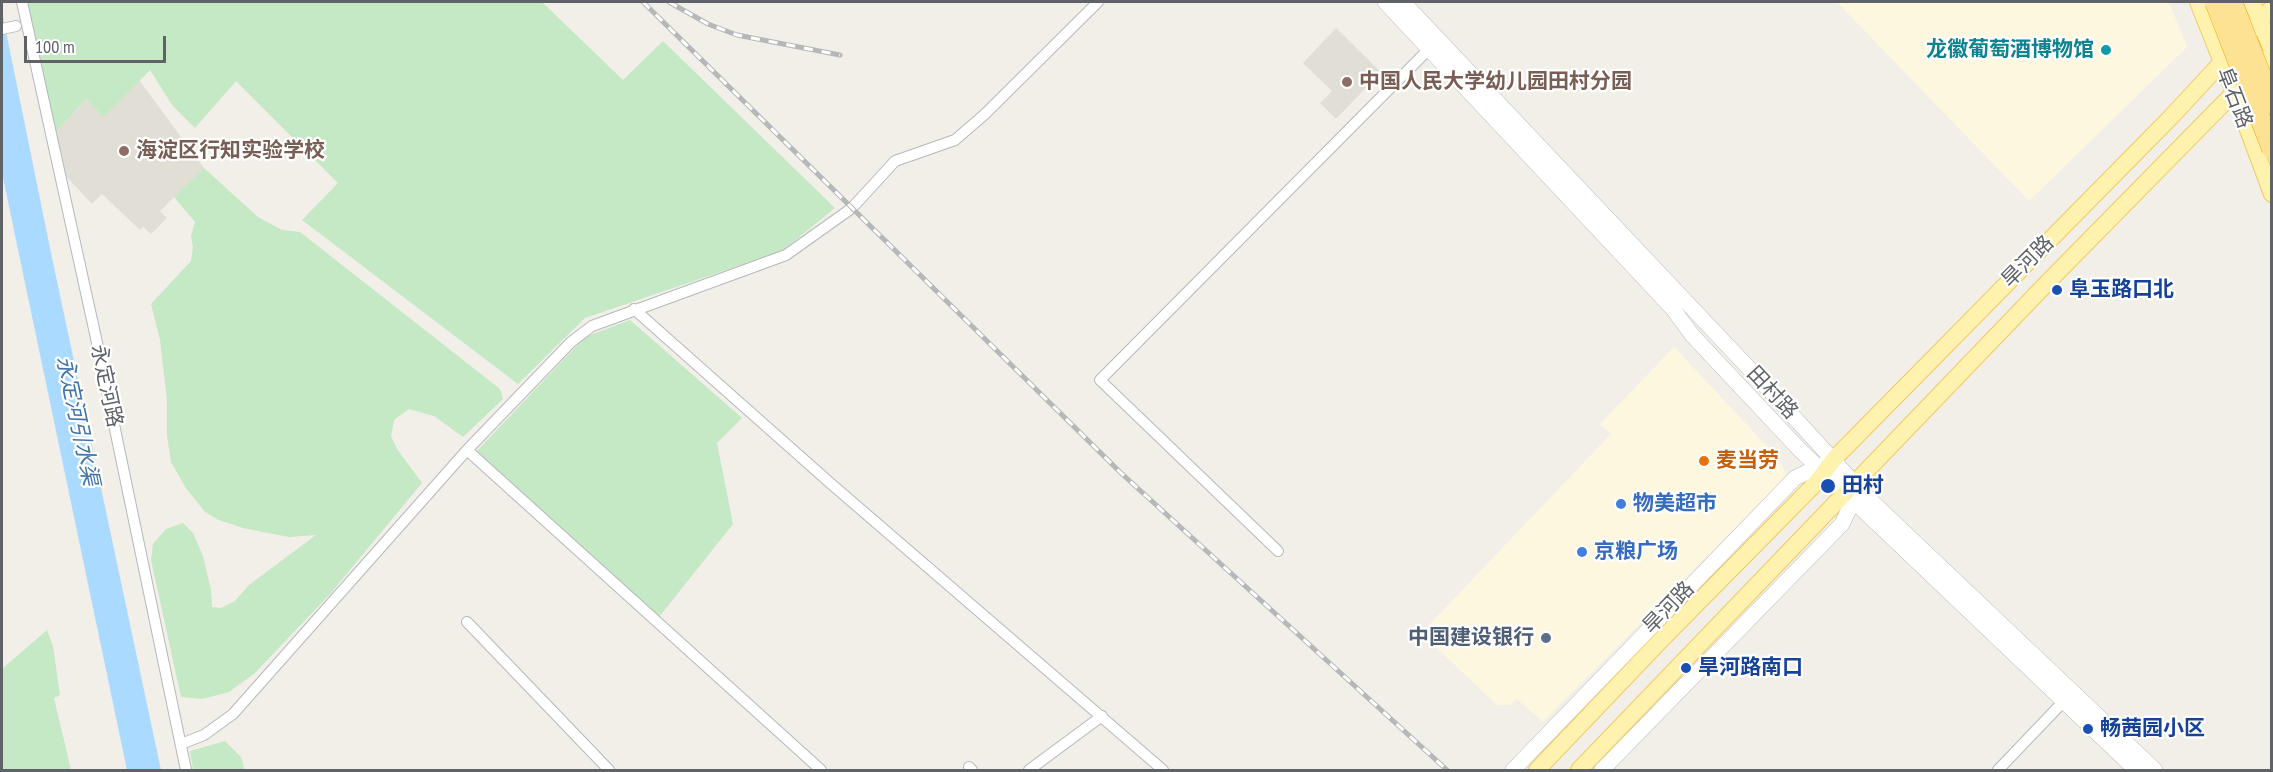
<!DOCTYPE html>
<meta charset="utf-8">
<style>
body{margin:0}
#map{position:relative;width:2273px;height:772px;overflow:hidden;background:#f1efe8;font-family:"PT Sans Narrow",sans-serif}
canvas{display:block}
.frame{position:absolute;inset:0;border:3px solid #5f6368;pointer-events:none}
.scale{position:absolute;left:24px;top:36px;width:142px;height:27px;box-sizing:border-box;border:3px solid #5f6368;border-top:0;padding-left:8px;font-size:18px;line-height:21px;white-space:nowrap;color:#5f6368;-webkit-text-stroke:4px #fff;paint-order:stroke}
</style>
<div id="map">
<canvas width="2273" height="772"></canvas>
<div class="frame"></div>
<div class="scale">100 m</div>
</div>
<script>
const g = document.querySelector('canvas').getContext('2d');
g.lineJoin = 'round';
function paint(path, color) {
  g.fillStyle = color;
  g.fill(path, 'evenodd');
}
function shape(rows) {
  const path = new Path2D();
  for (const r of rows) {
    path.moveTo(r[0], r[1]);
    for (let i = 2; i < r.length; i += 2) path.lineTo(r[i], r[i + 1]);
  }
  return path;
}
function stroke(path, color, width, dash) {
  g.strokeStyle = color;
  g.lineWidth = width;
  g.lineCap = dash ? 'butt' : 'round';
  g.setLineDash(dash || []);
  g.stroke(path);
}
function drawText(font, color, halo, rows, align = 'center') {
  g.font = font + ' "PT Sans Narrow","Noto Sans SC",sans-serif';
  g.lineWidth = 4.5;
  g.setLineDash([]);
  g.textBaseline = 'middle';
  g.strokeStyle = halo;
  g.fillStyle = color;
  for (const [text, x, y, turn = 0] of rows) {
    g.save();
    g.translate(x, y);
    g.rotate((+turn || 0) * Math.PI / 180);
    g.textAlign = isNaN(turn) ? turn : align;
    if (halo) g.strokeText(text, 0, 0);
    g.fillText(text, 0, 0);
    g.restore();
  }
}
paint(shape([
 [1837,2,2169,2,2187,47,2029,201],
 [1674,347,1781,461,1786,476,1543,722,1517,699,1510,705,1497,705,1438,649,1430,624,1611,434,1600,424]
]), '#fef7e0');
paint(shape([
 [1336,28,1381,72,1336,119,1320,103,1332,91,1303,63],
 [139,80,204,168,160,211,167,218,151,234,143,227,140,230,102,194,92,204,61,171,54,134,86,99,104,117]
]), '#e1ded6');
paint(shape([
 [27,2,542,2,623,80,663,41,835,208,782,251,585,318,518,384,302,220,338,183,236,81,195,128,172,105,150,70,104,117,86,99,54,134],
 [204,168,258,217,282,230,300,232,500,389,503,399,463,437,434,416,409,409,394,420,391,436,397,449,422,483,330,594,255,673,229,692,202,699,181,697,151,560,153,544,166,529,183,523,193,533,203,556,211,590,212,607,221,608,235,601,249,585,316,535,289,537,243,528,219,520,205,512,186,488,171,462,167,436,167,400,160,340,151,304,191,261,193,247,191,236,195,222,174,197],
 [630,320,742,418,717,443,733,524,659,617,476,452,585,337],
 [47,630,53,646,60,695,54,698,71,770,2,770,2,669],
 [225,741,241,757,245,770,193,770,190,751]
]), '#c5e8c5');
paint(shape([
 [2,12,51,253,161,770,127,770,2,173]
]), '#aadaff');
const street = shape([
 [22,2,96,338,186,770],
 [2,29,16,26],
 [634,309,829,482,1163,770],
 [467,450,821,770],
 [1278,551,1100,380,1429,49],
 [467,622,609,770],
 [181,744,204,735,233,714,467,450,571,342,592,326,786,255,852,208,895,161,955,140,985,114,1098,2],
 [969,767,972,770],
 [1029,770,1102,716],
 [1998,770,2064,701]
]);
const secondary = shape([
 [1385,2,1673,309,1692,335,1800,450,2136,770],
 [1403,2,1760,380,1866,496,2155,770],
 [1513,770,1795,478,1826,463],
 [1602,770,1842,524,1853,501,1853,492]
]);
const primary = shape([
 [2198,2,2234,92,2272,194],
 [2252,2,2272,50],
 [1537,770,1662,639,1816,483,1834,459,2171,117,2272,8],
 [1579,770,2046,284,2272,54]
]);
stroke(street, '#b5b8bc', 12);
stroke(secondary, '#b6babf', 16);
stroke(primary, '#f2c960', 18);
stroke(street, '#fff', 10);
stroke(secondary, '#fff', 15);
stroke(primary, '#fff2af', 16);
const rail = shape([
 [643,2,1121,473,1447,770],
 [669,2,708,24,737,35,840,55]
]);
stroke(rail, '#b6b7b8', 5);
stroke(rail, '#fff', 3, [9]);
const highwayBridge = shape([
 [2215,2,2272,149],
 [2232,2,2272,103]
]);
stroke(highwayBridge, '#f9ab00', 21, []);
stroke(highwayBridge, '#fde293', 20);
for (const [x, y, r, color] of [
 [2106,50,6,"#0f9aa8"],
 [1347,82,6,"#8d6e63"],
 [124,151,6,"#8d6e63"],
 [2057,290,6,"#1a4fb4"],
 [1704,461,6,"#e8710a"],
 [1828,486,8,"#1a4fb4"],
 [1621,504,6,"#3f7fe0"],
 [1582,552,6,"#3f7fe0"],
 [1546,638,6,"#5c6f8a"],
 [1686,668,6,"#1a4fb4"],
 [2088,729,6,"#1a4fb4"]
]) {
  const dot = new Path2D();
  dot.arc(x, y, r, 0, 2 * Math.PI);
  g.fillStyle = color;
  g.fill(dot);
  stroke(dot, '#fff', 2);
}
drawText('bold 21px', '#0d838f', '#fff', [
 ["龙徽葡萄酒博物馆",2094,50]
], 'right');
drawText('bold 21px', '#785e54', '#fff', [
 ["中国人民大学幼儿园田村分园",1359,82],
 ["海淀区行知实验学校",136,151]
], 'left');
drawText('21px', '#5f6368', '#fff', [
 ["阜石路",2234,98,69],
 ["旱河路",2028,262,-45],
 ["永定河路",106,386,78],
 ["田村路",1772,393,47],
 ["旱河路",1669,608,-46]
]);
drawText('bold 21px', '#164399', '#fff', [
 ["阜玉路口北",2069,290],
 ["田村",1842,486],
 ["旱河路南口",1698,668],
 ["畅茜园小区",2100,729]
], 'left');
drawText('bold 21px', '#c56008', '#fff', [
 ["麦当劳",1716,461]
], 'left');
drawText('bold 21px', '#366cbe', '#fff', [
 ["物美超市",1633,504],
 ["京粮广场",1594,552]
], 'left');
drawText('bold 21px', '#4e5e75', '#fff', [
 ["中国建设银行",1534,638]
], 'right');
drawText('italic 22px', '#4174aa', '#fff', [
 ["永定河引水渠",77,421,78]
]);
</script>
